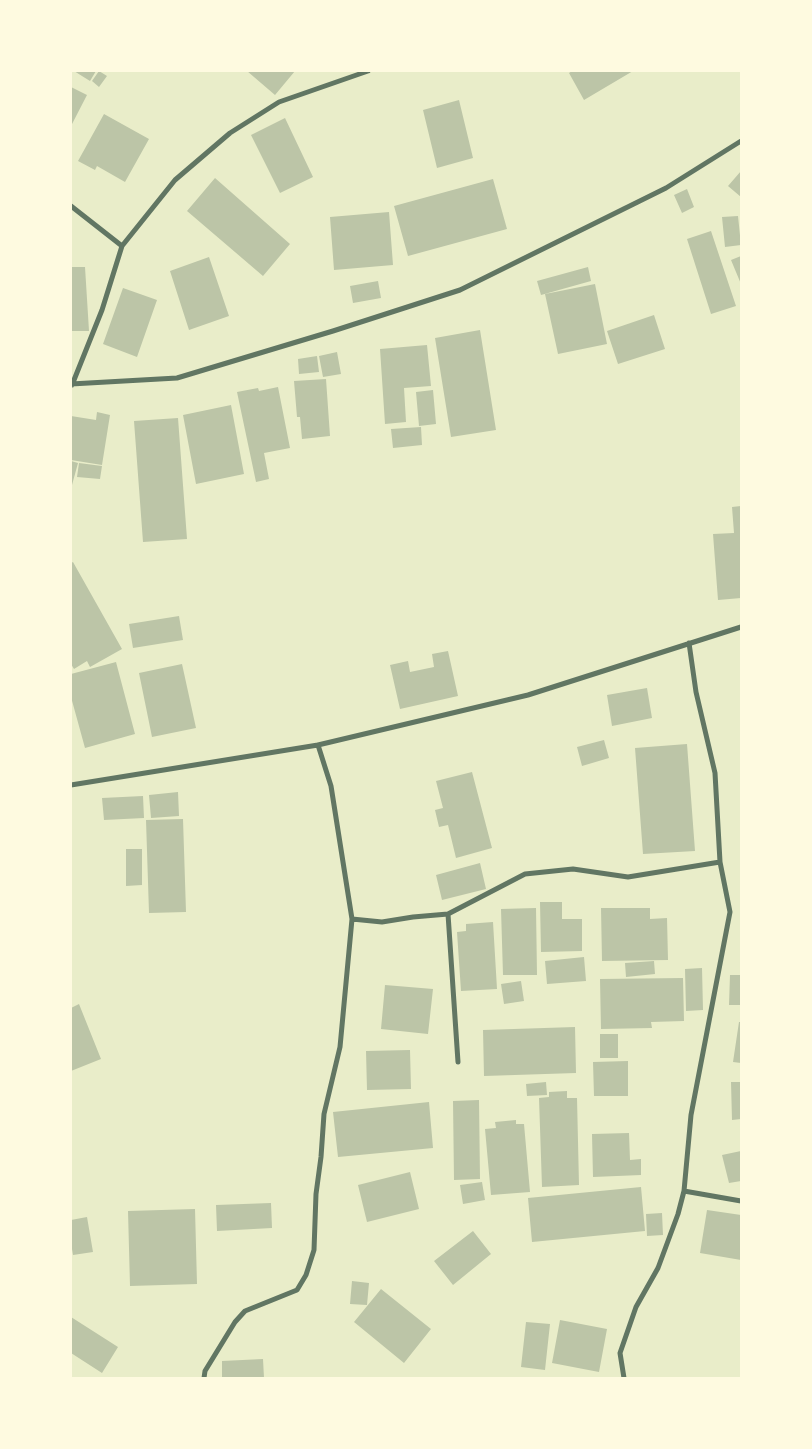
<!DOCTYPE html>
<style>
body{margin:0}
#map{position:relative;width:812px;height:1449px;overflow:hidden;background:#e9edc9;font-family:Signika,sans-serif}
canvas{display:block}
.frame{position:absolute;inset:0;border:72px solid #fefae0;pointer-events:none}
</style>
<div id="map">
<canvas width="812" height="1449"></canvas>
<div class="frame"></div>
</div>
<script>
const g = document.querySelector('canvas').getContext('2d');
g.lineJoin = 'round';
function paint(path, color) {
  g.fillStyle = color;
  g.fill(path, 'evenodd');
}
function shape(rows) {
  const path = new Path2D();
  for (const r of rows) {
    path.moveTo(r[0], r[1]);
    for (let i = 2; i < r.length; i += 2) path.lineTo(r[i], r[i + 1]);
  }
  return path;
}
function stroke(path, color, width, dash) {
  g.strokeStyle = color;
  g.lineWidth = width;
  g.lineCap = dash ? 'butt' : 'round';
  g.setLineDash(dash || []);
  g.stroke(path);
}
paint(shape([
 [74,71,96,71,90,81],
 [99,71,107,76,99,87,92,81],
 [247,71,295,71,275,95],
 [572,71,633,71,584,100,569,73],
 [71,87,87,95,71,126],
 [459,100,473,158,437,168,423,110],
 [104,114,149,139,125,182,97,166,95,170,78,161],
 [285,118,313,177,280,193,251,135],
 [741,171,741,197,728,186],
 [215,178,290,244,263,276,187,211],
 [493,179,507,229,408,256,394,206],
 [687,189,694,207,682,213,674,195],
 [389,212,393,265,334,270,330,217],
 [738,216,741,245,725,247,722,217],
 [711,231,736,306,711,314,687,239],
 [741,256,741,284,731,260],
 [209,257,229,316,189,330,170,271],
 [71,267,85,267,89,331,71,331],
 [588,267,591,281,541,295,537,281],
 [378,281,381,298,353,303,350,286],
 [595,284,607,344,558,354,545,294],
 [123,288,157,300,137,357,103,344],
 [654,315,665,349,618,364,607,331],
 [480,330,496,430,451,437,435,338],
 [427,345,431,386,404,388,406,422,385,424,380,349],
 [337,352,341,374,323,377,319,356],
 [317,356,319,372,299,374,298,359],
 [326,379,330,436,302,439,300,417,297,417,294,381],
 [278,387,290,448,264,453,269,479,256,482,237,392,258,388,259,391],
 [433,390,436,424,419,426,416,392],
 [231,405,244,474,196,484,183,415],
 [97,412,110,415,102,465,71,460,71,416,96,420],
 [178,418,187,539,143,542,134,421],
 [421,427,422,445,393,448,391,429],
 [71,461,78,463,72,485,71,485],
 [79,463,102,466,100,479,77,477],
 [741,506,741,598,718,600,713,534,734,533,732,507],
 [73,562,122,649,90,667,87,661,74,669,71,664,71,563],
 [179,616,183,640,133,648,129,624],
 [448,651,458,696,400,709,390,665,408,661,410,672,434,667,432,654],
 [116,662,135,734,85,748,71,697,71,674],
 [182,664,196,728,152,737,139,673],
 [647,688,652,718,612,726,607,695],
 [604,740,609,758,582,766,577,747],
 [687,744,695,851,643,854,635,748],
 [472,772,492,848,456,858,448,825,439,827,435,810,443,808,436,781],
 [178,792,179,816,151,818,149,795],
 [143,796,144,818,104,820,102,798],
 [183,819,186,912,149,913,146,820],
 [126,849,142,849,142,885,126,886],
 [480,863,486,889,442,900,436,875],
 [540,902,562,902,562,919,582,919,582,951,541,952],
 [536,908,537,975,503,975,501,909],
 [601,908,650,908,650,919,667,918,668,960,602,961],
 [493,922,497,989,461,991,457,932,466,931,466,924],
 [584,957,586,981,547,984,545,961],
 [654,961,655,974,626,977,625,963],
 [702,968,703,1010,686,1011,685,969],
 [730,975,741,975,740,1005,729,1005],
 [683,978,684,1021,651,1022,652,1028,601,1029,600,979],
 [521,981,524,1001,504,1004,501,984],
 [385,985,433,989,428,1034,381,1029],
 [79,1004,101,1059,71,1071,71,1008],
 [739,1022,741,1022,741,1063,733,1062],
 [575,1027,576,1073,484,1076,483,1030],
 [600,1034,618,1034,618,1058,600,1058],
 [410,1050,411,1089,367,1090,366,1051],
 [628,1061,628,1096,594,1096,593,1062],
 [546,1082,547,1095,527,1096,526,1084],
 [731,1082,741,1082,741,1119,732,1120],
 [567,1091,567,1098,577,1098,579,1185,542,1187,539,1098,549,1097,549,1092],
 [479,1100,480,1179,454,1180,453,1101],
 [429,1102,433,1148,338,1157,333,1112],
 [516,1120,516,1124,524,1124,530,1192,491,1195,485,1129,496,1128,495,1122],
 [629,1133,630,1160,641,1159,641,1175,593,1177,592,1134],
 [741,1151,741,1181,729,1183,722,1155],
 [410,1172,419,1209,367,1222,358,1185],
 [482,1182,485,1200,463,1204,460,1185],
 [641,1187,645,1231,532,1242,528,1198],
 [271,1203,272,1228,217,1231,216,1205],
 [195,1209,197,1284,130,1286,128,1211],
 [707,1210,741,1215,741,1260,700,1253],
 [662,1213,663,1235,647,1236,646,1214],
 [87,1217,93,1252,73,1255,71,1243,71,1220],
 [473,1231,491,1254,453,1285,434,1261],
 [352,1281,369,1283,367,1305,350,1304],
 [381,1289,431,1329,404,1363,354,1322],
 [71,1317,118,1347,102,1373,71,1353],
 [560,1320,607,1329,599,1372,552,1363],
 [526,1322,550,1324,545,1370,521,1367],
 [263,1359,264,1378,222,1378,222,1361]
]), '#bcc5a7');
stroke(shape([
 [71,206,122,246],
 [71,384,177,378,333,331,460,290,666,188,741,141],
 [72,385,102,310,122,246,175,180,230,133,279,102,368,71],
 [71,785,318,745,528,695,741,627],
 [448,914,458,1062],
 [352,919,382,922,413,917,448,914,525,874,573,869,628,877,720,862,715,773,696,692,689,643],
 [684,1191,741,1201],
 [204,1378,205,1371,235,1322,245,1311,297,1290,306,1275,314,1250,316,1194,321,1157,324,1114,340,1047,352,919,331,786,318,745],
 [624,1378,620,1353,636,1307,658,1268,678,1214,684,1191,691,1115,730,912,720,862]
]), '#617663', 5);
</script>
